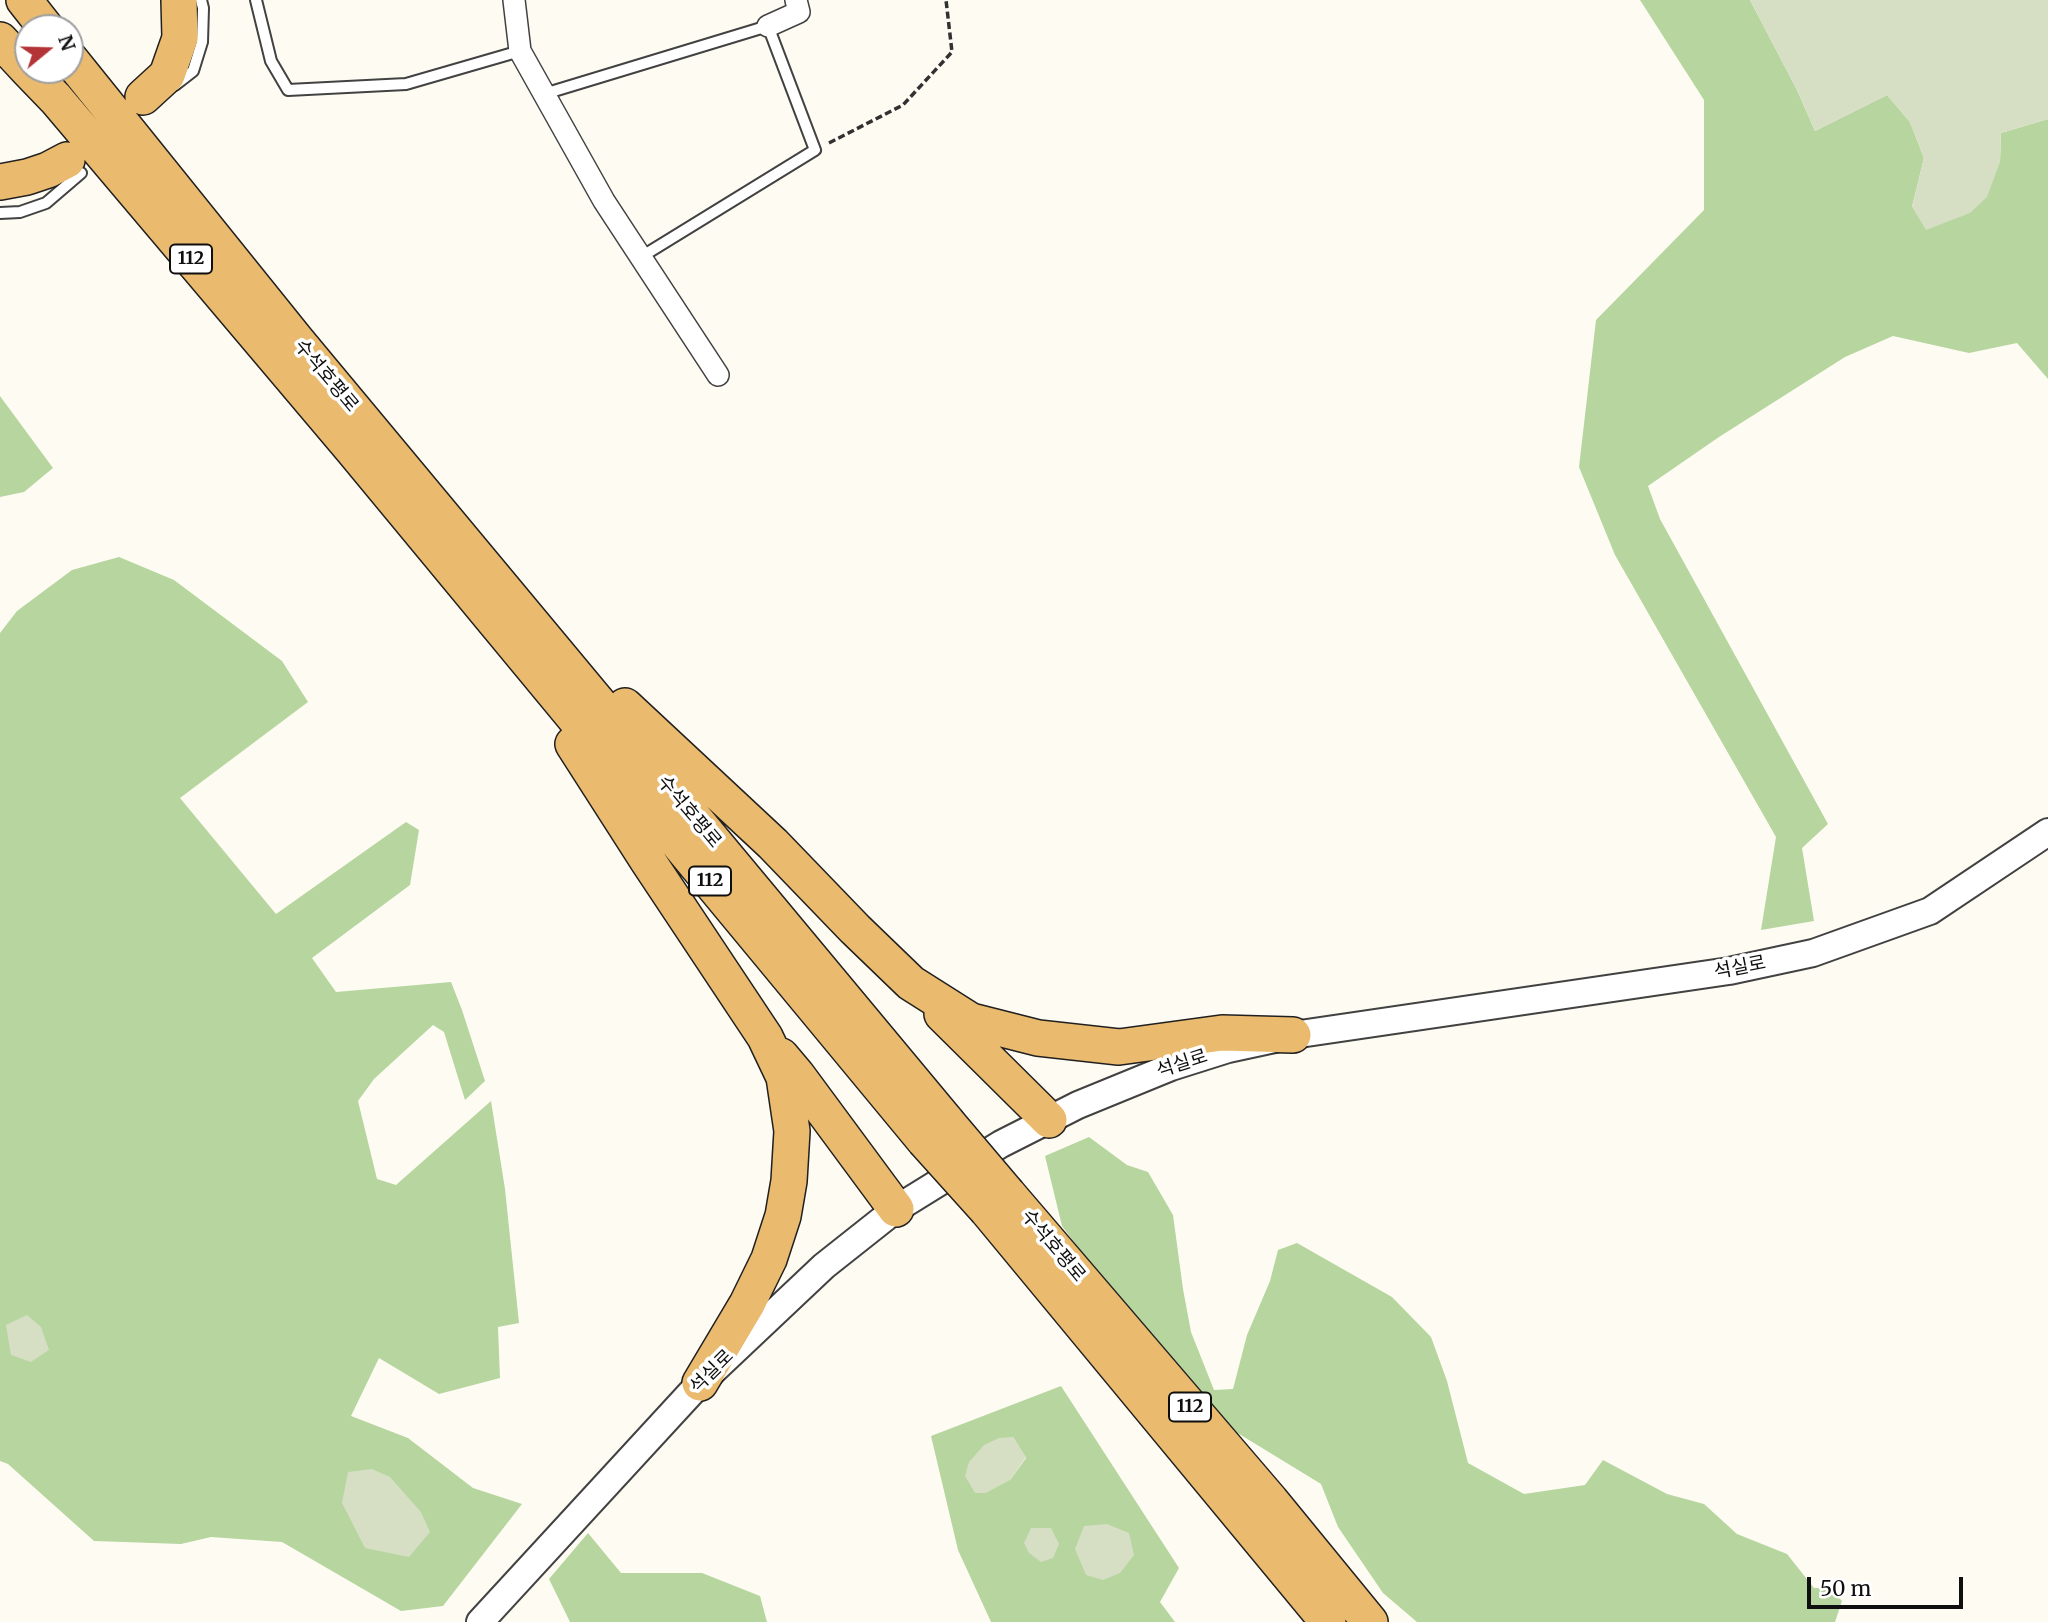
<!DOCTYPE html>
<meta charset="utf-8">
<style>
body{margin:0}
#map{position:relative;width:2048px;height:1622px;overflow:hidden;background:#fefcf2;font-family:Merriweather,serif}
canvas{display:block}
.north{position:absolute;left:14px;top:14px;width:70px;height:70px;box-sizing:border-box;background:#fff;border:2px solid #9f9f9f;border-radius:50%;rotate:71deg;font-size:19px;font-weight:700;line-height:28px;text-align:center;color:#0f0f0f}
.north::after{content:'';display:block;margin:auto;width:24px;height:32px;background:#b33337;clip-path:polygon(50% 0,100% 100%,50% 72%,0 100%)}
.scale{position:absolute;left:1807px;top:1577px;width:156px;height:32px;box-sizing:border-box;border:4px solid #0f0f0f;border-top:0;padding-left:9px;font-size:21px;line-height:24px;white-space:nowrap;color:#0f0f0f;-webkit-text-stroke:5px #fff;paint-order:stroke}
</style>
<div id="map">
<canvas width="2048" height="1622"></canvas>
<div class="north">N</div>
<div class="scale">50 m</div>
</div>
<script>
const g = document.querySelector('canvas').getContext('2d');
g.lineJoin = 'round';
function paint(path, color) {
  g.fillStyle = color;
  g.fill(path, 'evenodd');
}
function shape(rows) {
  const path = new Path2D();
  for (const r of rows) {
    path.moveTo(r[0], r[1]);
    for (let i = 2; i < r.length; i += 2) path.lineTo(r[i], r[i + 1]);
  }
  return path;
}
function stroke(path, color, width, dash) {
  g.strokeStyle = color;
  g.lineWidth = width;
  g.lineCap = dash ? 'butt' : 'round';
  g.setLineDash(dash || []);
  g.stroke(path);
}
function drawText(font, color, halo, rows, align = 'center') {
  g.font = font + ' Merriweather,"Noto Sans KR",serif';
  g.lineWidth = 7;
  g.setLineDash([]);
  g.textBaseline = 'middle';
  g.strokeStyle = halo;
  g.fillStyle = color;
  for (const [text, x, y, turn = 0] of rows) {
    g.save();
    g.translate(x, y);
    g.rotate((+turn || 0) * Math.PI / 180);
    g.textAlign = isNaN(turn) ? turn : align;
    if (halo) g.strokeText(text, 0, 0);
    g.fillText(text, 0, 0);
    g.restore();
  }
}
paint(shape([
 [1640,0,1750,0,1797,90,1815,131,1887,95,1910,122,1924,158,1912,207,2000,162,2001,133,2048,119,2048,379,2017,343,1969,353,1893,336,1845,357,1719,437,1648,486,1660,519,1828,824,1802,848,1814,921,1761,930,1776,837,1615,555,1579,467,1596,320,1704,210,1704,100],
 [0,396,53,468,24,492,0,497],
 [119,557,174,580,282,661,308,702,180,798,276,914,406,822,419,830,410,885,312,958,336,992,451,982,462,1010,485,1081,465,1100,444,1032,433,1025,374,1079,358,1101,377,1179,396,1185,491,1101,505,1189,519,1323,498,1327,500,1378,439,1394,379,1358,351,1416,408,1438,473,1488,522,1504,443,1606,401,1611,282,1542,211,1537,181,1544,94,1541,8,1464,0,1461,0,633,17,611,72,570],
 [1089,1137,1127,1165,1148,1172,1173,1215,1183,1289,1191,1332,1214,1390,1233,1389,1247,1335,1270,1281,1278,1250,1297,1243,1392,1297,1431,1337,1447,1381,1468,1463,1524,1494,1585,1485,1603,1460,1667,1494,1704,1504,1737,1534,1787,1554,1814,1588,1830,1588,1842,1601,1835,1622,1417,1622,1383,1593,1338,1527,1321,1484,1231,1429,1105,1283,1062,1226,1045,1156],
 [1061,1386,1179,1568,1160,1602,1175,1622,991,1622,958,1550,931,1436],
 [1013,1437,1026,1458,1010,1480],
 [588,1533,621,1573,702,1573,760,1596,767,1622,570,1622,549,1579]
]), '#b6d59f');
paint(shape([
 [1750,0,2048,0,2048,119,2001,133,2000,162,1987,197,1970,213,1926,230,1912,207,1924,158,1910,122,1887,95,1815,131,1797,90],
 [27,1315,41,1327,49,1350,31,1362,11,1355,6,1325],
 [1013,1437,1026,1457,1010,1480,986,1493,975,1493,965,1476,969,1462,984,1445,999,1438],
 [372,1469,390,1477,421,1512,430,1532,409,1557,365,1548,342,1503,348,1472],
 [1107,1524,1129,1533,1134,1555,1120,1573,1103,1580,1086,1575,1075,1549,1084,1526],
 [1031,1528,1051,1528,1059,1544,1053,1558,1041,1562,1029,1553,1024,1543]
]), '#d6dfc4');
const service = shape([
 [256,0,271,61,288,90,406,84,520,51],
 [175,85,193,71,202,42,203,8,201,0],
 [544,94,768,26,815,150,641,257],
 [0,213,20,212,46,203,81,173]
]);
const minor = shape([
 [514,0,520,51,604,201,718,375],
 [768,26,799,12,796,0]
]);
const tertiary = shape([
 [480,1622,700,1383,824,1266,896,1209,1001,1144,1078,1105,1171,1067,1228,1049,1293,1035,1729,971,1813,953,1930,911,2048,832]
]);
const trunk = shape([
 [24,0,46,28],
 [0,40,28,70],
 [70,59,297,341,947,1122],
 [28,70,56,99,352,449,924,1140],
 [143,97,167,75,180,38,179,0],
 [0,182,27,177,48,170,67,160],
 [625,706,773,844,855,929,911,983,971,1021,1038,1038,1119,1047,1222,1033,1293,1035],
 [573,744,648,861,765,1037,784,1077,792,1131,789,1181,783,1216,769,1259,747,1304,700,1383],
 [942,1014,1049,1120],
 [781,1056,797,1075,896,1209],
 [1008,1194,1271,1501,1370,1622],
 [987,1210,1328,1622]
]);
stroke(service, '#424242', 14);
stroke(minor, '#424242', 24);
stroke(tertiary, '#424242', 30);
stroke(trunk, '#202020', 38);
stroke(shape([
 [829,143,903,105,952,52,946,0]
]), '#313131', 3.5, [7, 3.5]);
stroke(service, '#fff', 10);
stroke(minor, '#fff', 21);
stroke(tertiary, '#fff', 26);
stroke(trunk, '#eaba6e', 35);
const trunkBridge = shape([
 [947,1122,1008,1194],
 [924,1140,987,1210]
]);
stroke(trunkBridge, '#202020', 38, []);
stroke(trunkBridge, '#eaba6e', 35);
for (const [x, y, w] of [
 [191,259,42],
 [710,881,42],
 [1190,1407,42]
]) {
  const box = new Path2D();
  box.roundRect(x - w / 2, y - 14.5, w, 29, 5);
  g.fillStyle = '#fff';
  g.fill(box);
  stroke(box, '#0f0f0f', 2);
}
drawText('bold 18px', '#0f0f0f', null, [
 ["112",191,259],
 ["112",710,881],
 ["112",1190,1407]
]);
drawText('19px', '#0f0f0f', '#fff', [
 ["수석호평로",326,376,50],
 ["수석호평로",689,812,50],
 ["석실로",1740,968,-11],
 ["석실로",1182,1064,-18],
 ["수석호평로",1053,1246,50],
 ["석실로",712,1372,-45]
]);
</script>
